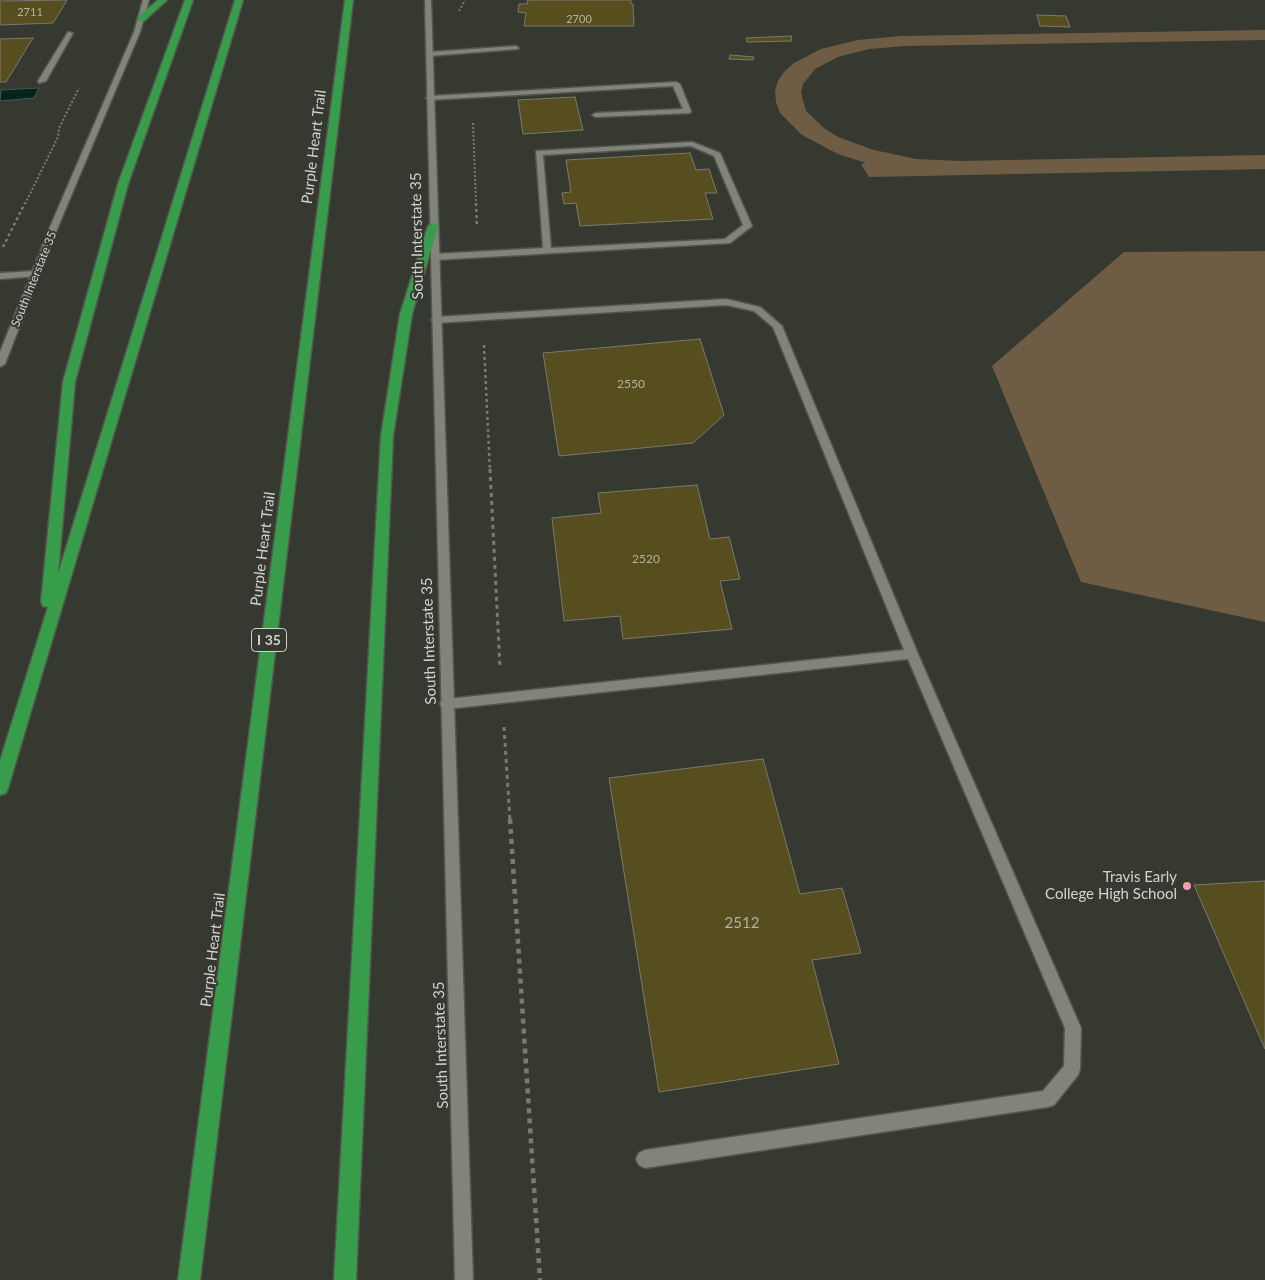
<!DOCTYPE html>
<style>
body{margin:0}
canvas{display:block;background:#363930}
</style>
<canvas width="1265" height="1280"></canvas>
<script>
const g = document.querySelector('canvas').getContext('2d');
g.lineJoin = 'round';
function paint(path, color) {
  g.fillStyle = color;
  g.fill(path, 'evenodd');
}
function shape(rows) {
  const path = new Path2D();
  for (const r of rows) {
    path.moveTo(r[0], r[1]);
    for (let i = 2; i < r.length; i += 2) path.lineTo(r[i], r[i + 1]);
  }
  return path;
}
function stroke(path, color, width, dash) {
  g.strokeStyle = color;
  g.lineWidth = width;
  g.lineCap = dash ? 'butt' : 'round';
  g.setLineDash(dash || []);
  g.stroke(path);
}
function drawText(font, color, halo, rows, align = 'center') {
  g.font = font + ' Lato,sans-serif';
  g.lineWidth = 4;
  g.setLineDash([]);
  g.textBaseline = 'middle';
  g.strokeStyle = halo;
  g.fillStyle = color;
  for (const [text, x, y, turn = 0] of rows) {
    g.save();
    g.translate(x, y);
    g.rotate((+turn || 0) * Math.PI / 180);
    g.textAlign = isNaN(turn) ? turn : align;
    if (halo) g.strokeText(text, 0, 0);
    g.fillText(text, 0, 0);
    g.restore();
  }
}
paint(shape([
 [1265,30,1265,40,905,46,869,49,838,57,815,69,803,84,801,93,806,111,825,129,838,137,874,150,916,159,960,161,1265,155,1265,169,869,177,861,164,866,163,838,154,802,135,780,113,776,102,775,91,778,81,784,72,794,63,821,49,858,40,901,36],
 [1265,251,1265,622,1081,582,992,366,1124,252]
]), '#6e5d44');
const water = shape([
 [39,88,34,98,0,101,1,90,39,88]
]);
paint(water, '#05241b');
stroke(water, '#425850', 1);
const building = shape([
 [67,0,53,23,0,25,0,1,67,0],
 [528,0,631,0,631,4,633,4,634,26,524,26,526,13,518,12,519,4,527,4,528,0],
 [1037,15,1066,16,1070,27,1040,26,1037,15],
 [791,36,792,41,747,42,746,38,791,36],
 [33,38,6,82,0,82,0,39,33,38],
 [730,55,754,57,753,60,729,59,730,55],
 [575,97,583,130,523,134,518,100,575,97],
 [690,153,696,170,709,169,717,193,705,193,713,219,580,226,576,203,564,204,562,193,571,192,566,160,690,153],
 [700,339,724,415,693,443,559,456,543,353,700,339],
 [697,485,710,539,729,537,740,579,720,581,732,629,623,639,620,616,564,621,552,518,601,513,598,493,697,485],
 [763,759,800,894,842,888,861,953,812,960,839,1064,659,1092,609,778,763,759],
 [1265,881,1265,1049,1194,885,1265,881]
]);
paint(building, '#564e1f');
stroke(building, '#7b796e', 1);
const service = shape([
 [68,32,73,33,46,81,39,83,38,81,68,32],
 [516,46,519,48,518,49,429,56,426,54,429,52,516,46],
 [676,82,680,84,691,111,690,113,596,117,592,115,596,113,683,109,673,86,430,100,426,98,430,96,676,82],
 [692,142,720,153,752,226,730,243,434,260,430,257,434,254,543,248,536,151,692,142],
 [691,146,714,156,743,225,725,239,551,248,543,155,691,146],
 [36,271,40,274,39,276,0,279,0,273,36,271],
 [726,299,760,307,782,326,918,654,1081,1028,1080,1069,1078,1075,1054,1105,1048,1107,645,1168,639,1165,636,1159,639,1153,645,1150,1043,1091,1064,1066,1065,1028,908,659,447,709,442,708,440,704,442,700,447,699,904,650,773,327,754,311,726,305,436,323,431,320,436,317,726,299]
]);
const secondary = shape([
 [143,0,149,0,140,32,58,227,5,364,0,367,0,352,50,227,134,32,143,0],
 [425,0,431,0,473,1280,455,1280,425,0]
]);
const motorway = shape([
 [158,0,167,0,144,21,138,21,138,17,158,0],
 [185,0,193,0,128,184,75,382,58,574,235,0,243,0,8,788,6,793,0,795,0,761,48,607,43,606,41,602,63,382,118,184,185,0],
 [345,0,353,0,200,1280,178,1280,345,0],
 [433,223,438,226,412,314,393,436,356,1280,334,1280,381,436,400,314,428,226,433,223]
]);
stroke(service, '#53564e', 3);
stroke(secondary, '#53564e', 3);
stroke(motorway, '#53564e', 3);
stroke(shape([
 [459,11,465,0],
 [473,123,476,204],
 [25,204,58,137,59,128,79,88]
]), '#797b73', 2, [2, 2]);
stroke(shape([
 [476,203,477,227],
 [3,247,25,203],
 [484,345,490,471]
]), '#797b73', 2.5, [3, 3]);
stroke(shape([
 [490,469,500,668],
 [504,727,510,821]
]), '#797b73', 3, [4, 4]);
stroke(shape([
 [510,819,540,1280]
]), '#797b73', 4.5, [5, 5]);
paint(service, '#808479');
paint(secondary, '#808479');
paint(motorway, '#389d4a');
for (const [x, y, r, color] of [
 [1187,886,5,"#f29aae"]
]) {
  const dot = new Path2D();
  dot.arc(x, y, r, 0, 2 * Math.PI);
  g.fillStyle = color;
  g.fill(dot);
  stroke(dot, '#363930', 2);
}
drawText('11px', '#b2b2a2', null, [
 ["2711",30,12],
 ["2700",579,19]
]);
drawText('12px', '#d1d3cd', '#363930', [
 ["South Interstate 35",34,279,-68]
]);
drawText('12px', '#b2b2a2', null, [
 ["2550",631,384],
 ["2520",646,559]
]);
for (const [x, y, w] of [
 [269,640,35]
]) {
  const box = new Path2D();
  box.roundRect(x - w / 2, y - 11.5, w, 23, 4);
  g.fillStyle = '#363930';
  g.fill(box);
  stroke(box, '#d1d3cd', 1);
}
drawText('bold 14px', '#d1d3cd', null, [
 ["I 35",269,640]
]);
drawText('15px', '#d1d3cd', '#363930', [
 ["Purple Heart Trail",314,147,-83],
 ["South Interstate 35",417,236,-91],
 ["Purple Heart Trail",263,549,-83],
 ["South Interstate 35",429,641,-92],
 ["Purple Heart Trail",213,950,-83],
 ["South Interstate 35",441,1045,-92]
]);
drawText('15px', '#d1d3cd', '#363930', [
 ["Travis Early",1177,877],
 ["College High School",1177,894]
], 'right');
drawText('15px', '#b2b2a2', null, [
 ["2512",742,923]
]);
</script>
